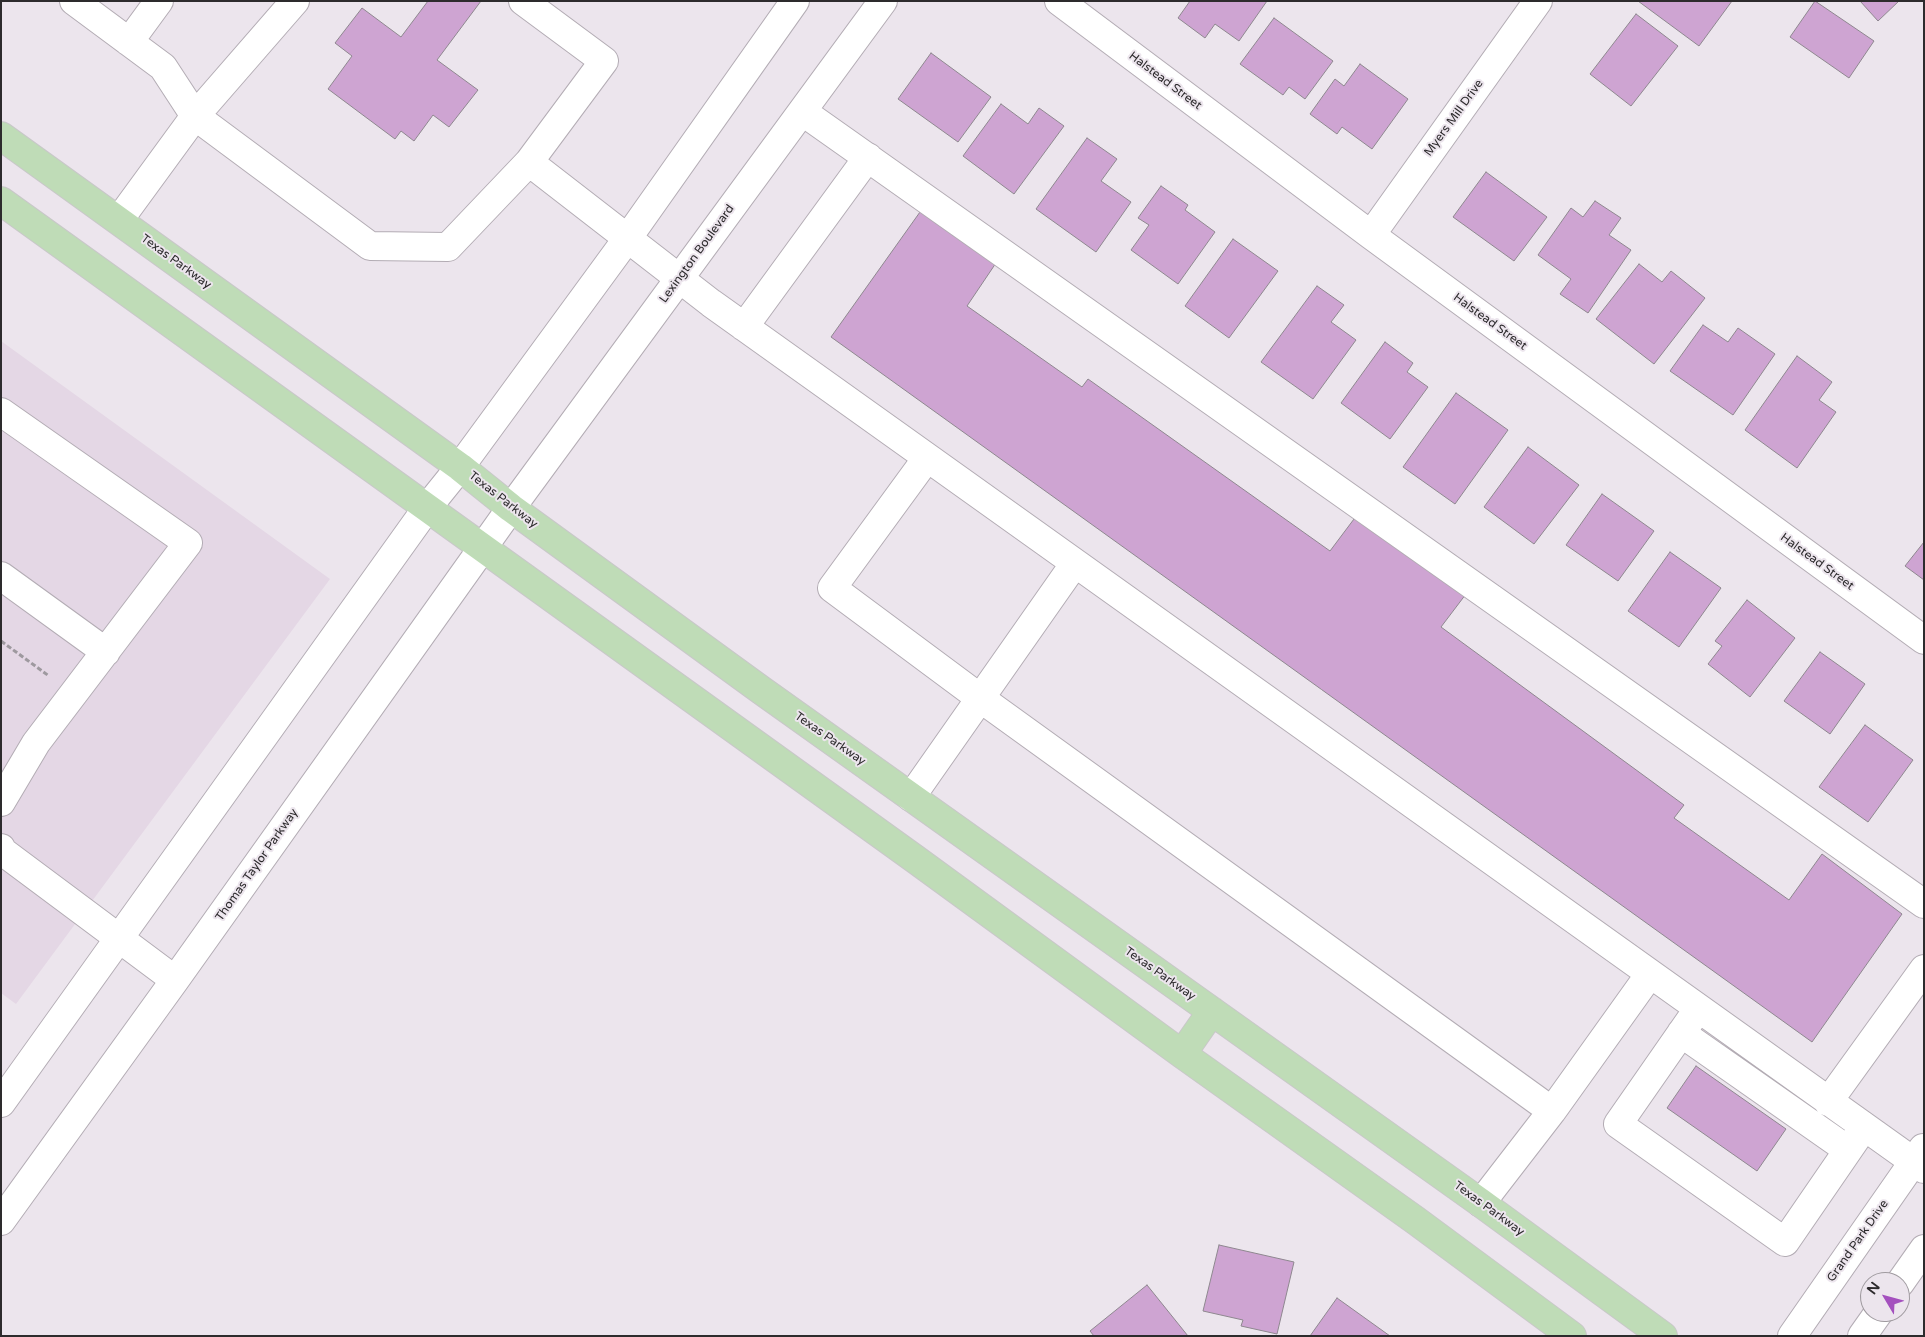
<!DOCTYPE html>
<style>
body{margin:0}
#map{position:relative;width:1925px;height:1337px;overflow:hidden;background:#ece5ed;font-family:"Varela Round",sans-serif}
canvas{display:block}
.frame{position:absolute;inset:0;border:2px solid #2d2b2d;pointer-events:none}
.north{position:absolute;left:1860px;top:1272px;width:50px;height:50px;box-sizing:border-box;background:#ece5ed;border:1px solid #a09ba0;border-radius:50%;rotate:307deg;font-size:14px;font-weight:700;line-height:20px;text-align:center;color:#2d2b2d}
.north::after{content:'';display:block;margin:auto;width:18px;height:22px;background:#a450be;clip-path:polygon(50% 0,100% 100%,50% 72%,0 100%)}
</style>
<div id="map">
<canvas width="1925" height="1337"></canvas>
<div class="frame"></div>
<div class="north">N</div>
</div>
<script>
const g = document.querySelector('canvas').getContext('2d');
g.lineJoin = 'round';
function paint(path, color) {
  g.fillStyle = color;
  g.fill(path, 'evenodd');
}
function shape(rows) {
  const path = new Path2D();
  for (const r of rows) {
    path.moveTo(r[0], r[1]);
    for (let i = 2; i < r.length; i += 2) path.lineTo(r[i], r[i + 1]);
  }
  return path;
}
function stroke(path, color, width, dash) {
  g.strokeStyle = color;
  g.lineWidth = width;
  g.lineCap = dash ? 'butt' : 'round';
  g.setLineDash(dash || []);
  g.stroke(path);
}
function drawText(font, color, halo, rows, align = 'center') {
  g.font = font + ' "Varela Round",sans-serif';
  g.lineWidth = 4;
  g.setLineDash([]);
  g.textBaseline = 'middle';
  g.strokeStyle = halo;
  g.fillStyle = color;
  for (const [text, x, y, turn = 0] of rows) {
    g.save();
    g.translate(x, y);
    g.rotate((+turn || 0) * Math.PI / 180);
    g.textAlign = isNaN(turn) ? turn : align;
    if (halo) g.strokeText(text, 0, 0);
    g.fillText(text, 0, 0);
    g.restore();
  }
}
paint(shape([
 [1,341,330,579,16,1004,1,993]
]), '#e4d7e5');
const building = shape([
 [428,1,481,1,437,60,478,90,449,127,433,115,414,141,401,131,395,139,328,89,352,56,335,43,362,8,401,37,428,1],
 [1190,1,1267,1,1239,41,1215,24,1205,38,1178,18,1190,1],
 [1638,1,1732,1,1699,46,1638,1],
 [1815,1,1874,41,1849,78,1790,37,1815,1],
 [1860,1,1899,1,1878,21,1860,1],
 [1636,14,1678,46,1631,106,1590,74,1636,14],
 [1274,18,1333,61,1305,99,1289,87,1283,95,1240,64,1274,18],
 [931,53,991,97,958,142,898,99,931,53],
 [1360,64,1408,99,1372,149,1342,127,1337,134,1310,114,1335,79,1344,86,1360,64],
 [1001,104,1028,124,1039,108,1064,126,1014,194,963,156,1001,104],
 [1087,138,1117,159,1101,181,1131,202,1096,252,1036,209,1087,138],
 [1486,172,1547,217,1514,261,1453,217,1486,172],
 [1161,186,1188,205,1185,210,1215,232,1178,284,1131,250,1149,225,1138,218,1161,186],
 [1595,201,1621,218,1609,235,1631,250,1588,313,1560,294,1571,279,1538,255,1571,208,1583,217,1595,201],
 [925,205,998,260,967,306,1082,387,1088,379,1330,551,1357,515,1466,594,1441,627,1684,805,1674,818,1789,900,1822,854,1902,914,1812,1042,831,337,925,205],
 [1233,239,1278,271,1229,338,1185,306,1233,239],
 [1639,264,1662,282,1671,271,1705,298,1654,364,1596,319,1639,264],
 [1317,286,1344,305,1331,322,1356,340,1313,399,1261,362,1317,286],
 [1703,325,1728,342,1738,328,1775,354,1733,415,1670,371,1703,325],
 [1385,342,1413,363,1407,372,1428,387,1390,439,1341,403,1385,342],
 [1797,356,1832,382,1819,400,1836,412,1797,468,1745,430,1797,356],
 [1456,393,1508,430,1455,504,1403,467,1456,393],
 [1528,447,1579,485,1534,544,1484,507,1528,447],
 [1602,494,1654,531,1618,581,1566,545,1602,494],
 [1924,542,1924,580,1905,566,1924,542],
 [1670,552,1721,588,1679,647,1628,611,1670,552],
 [1747,600,1795,638,1750,697,1708,664,1722,646,1715,641,1747,600],
 [1820,652,1865,684,1830,734,1784,701,1820,652],
 [1865,725,1913,760,1868,822,1819,787,1865,725],
 [1696,1066,1786,1129,1757,1171,1667,1108,1696,1066],
 [1219,1245,1294,1262,1277,1334,1241,1326,1243,1320,1203,1311,1219,1245],
 [1147,1285,1188,1336,1094,1336,1090,1331,1147,1285],
 [1337,1298,1390,1336,1310,1336,1337,1298]
]);
paint(building, '#cea4d2');
stroke(building, '#8e878f', 1);
const minor = shape([
 [74,1,163,67,195,116,295,1],
 [523,1,604,61,529,162],
 [1059,1,1371,235,1924,640],
 [129,42,159,1],
 [803,112,1924,904],
 [119,220,195,116,370,246,448,247,529,162,711,303,1924,1169],
 [1371,235,1538,1],
 [744,327,868,157],
 [1,412,188,543,36,743,1,802],
 [927,458,832,588,980,698,1552,1111],
 [1,576,106,652],
 [911,797,1075,563],
 [1,848,2,851,175,980],
 [1698,1009,1618,1124,1785,1242,1864,1127],
 [1681,1033,1848,1150],
 [1828,1102,1924,969],
 [1,1103,427,508,460,467,627,239,795,1],
 [1481,1203,1552,1111,1650,974],
 [1,1221,175,980,511,508,883,1],
 [1900,1283,1924,1249],
 [1792,1336,1923,1148],
 [1862,1336,1879,1312]
]);
const major = shape([
 [1,136,460,467,511,508,761,690,1481,1203,1663,1336],
 [1,201,915,859,1182,1054,1415,1220,1572,1336],
 [1182,1054,1212,1011]
]);
stroke(minor, '#b3acb4', 30);
stroke(major, '#c8c8c8', 30);
stroke(shape([
 [1,641,49,676]
]), '#9e999f', 3, [5, 2.5]);
stroke(minor, '#fff', 28);
stroke(major, '#bfdcb7', 28);
drawText('12px', '#2d2b2d', '#ece5ed', [
 ["Halstead Street",1165,81,37],
 ["Myers Mill Drive",1454,118,-54],
 ["Lexington Boulevard",697,254,-54],
 ["Texas Parkway",176,262,36],
 ["Halstead Street",1490,322,36],
 ["Texas Parkway",503,500,38],
 ["Halstead Street",1817,562,36],
 ["Texas Parkway",830,739,35],
 ["Thomas Taylor Parkway",257,865,-55],
 ["Texas Parkway",1160,974,35],
 ["Texas Parkway",1489,1209,36],
 ["Grand Park Drive",1858,1241,-55]
]);
</script>
